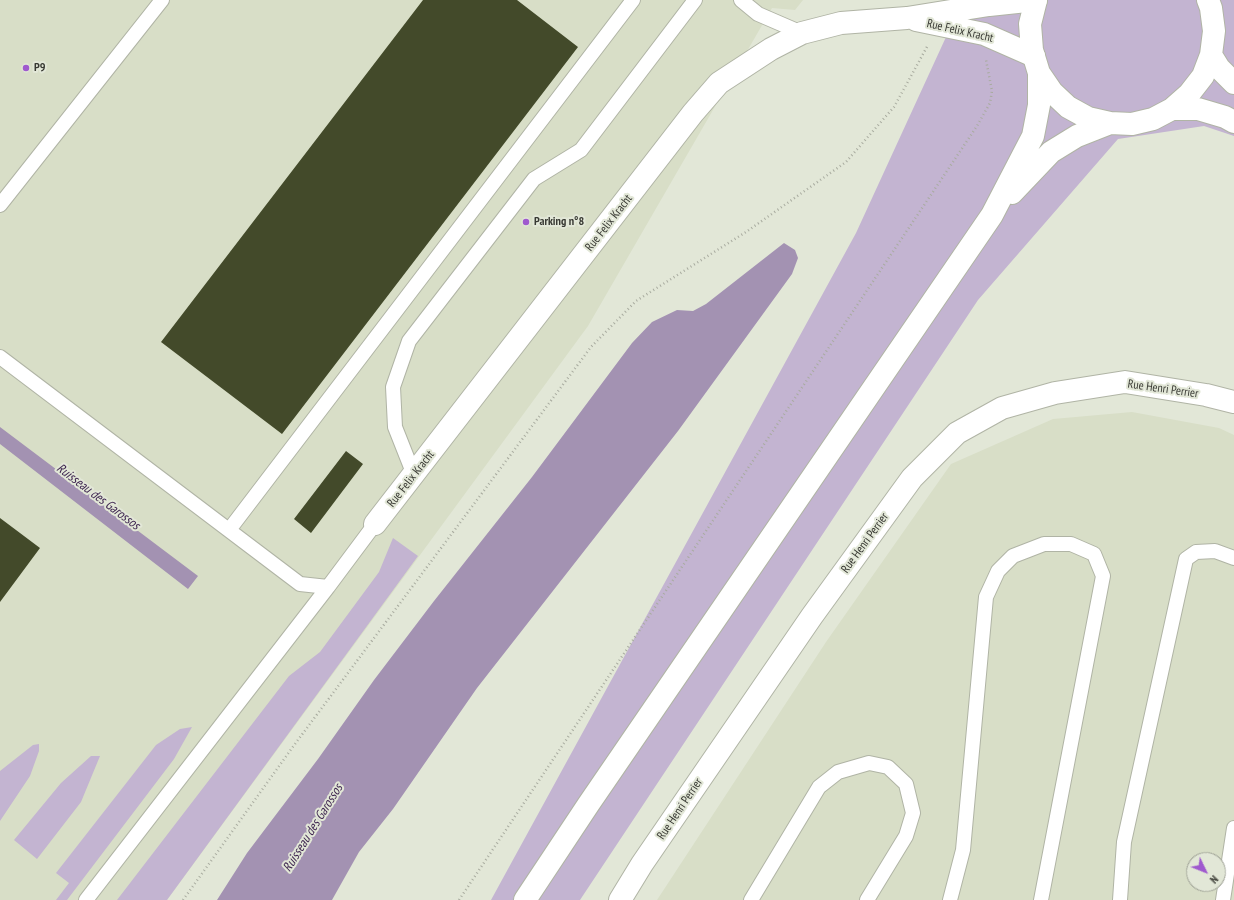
<!DOCTYPE html>
<meta charset="utf-8">
<style>
body{margin:0}
#map{position:relative;width:1234px;height:900px;overflow:hidden;background:#e2e7d7;font-family:"PT Sans Narrow",sans-serif}
canvas{display:block}
.north{position:absolute;left:1186px;top:852px;width:40px;height:40px;box-sizing:border-box;background:#e2e7d7;border:1px solid #9ea195;border-radius:50%;rotate:133deg;font-size:11px;font-weight:700;line-height:16px;text-align:center;color:#383933}
.north::after{content:'';display:block;margin:auto;width:14px;height:18px;background:#9f59ce;clip-path:polygon(50% 0,100% 100%,50% 72%,0 100%)}
</style>
<div id="map">
<canvas width="1234" height="900"></canvas>
<div class="north">N</div>
</div>
<script>
const g = document.querySelector('canvas').getContext('2d');
g.lineJoin = 'round';
function paint(path, color) {
  g.fillStyle = color;
  g.fill(path, 'evenodd');
}
function shape(rows) {
  const path = new Path2D();
  for (const r of rows) {
    path.moveTo(r[0], r[1]);
    for (let i = 2; i < r.length; i += 2) path.lineTo(r[i], r[i + 1]);
  }
  return path;
}
function stroke(path, color, width, dash) {
  g.strokeStyle = color;
  g.lineWidth = width;
  g.lineCap = dash ? 'butt' : 'round';
  g.setLineDash(dash || []);
  g.stroke(path);
}
function drawText(font, color, halo, rows, align = 'center') {
  g.font = font + ' "PT Sans Narrow",sans-serif';
  g.lineWidth = 4;
  g.setLineDash([]);
  g.textBaseline = 'middle';
  g.strokeStyle = halo;
  g.fillStyle = color;
  for (const [text, x, y, turn = 0] of rows) {
    g.save();
    g.translate(x, y);
    g.rotate((+turn || 0) * Math.PI / 180);
    g.textAlign = isNaN(turn) ? turn : align;
    if (halo) g.strokeText(text, 0, 0);
    g.fillText(text, 0, 0);
    g.restore();
  }
}
paint(shape([
 [0,0,803,0,795,10,772,8,588,326,167,900,0,900],
 [1132,412,1219,428,1234,435,1234,900,657,900,826,642,951,464,1053,419],
 [1194,860,1218,860,1218,884,1194,884]
]), '#d8dec7');
paint(shape([
 [963,0,1234,0,1234,136,1204,126,1118,139,978,300,580,900,491,900,856,233],
 [393,538,418,556,167,900,117,900,289,676,320,652,379,572],
 [192,727,174,759,67,900,56,900,69,883,56,873,156,745,180,729],
 [39,744,39,751,30,776,0,821,0,771,33,745],
 [91,756,100,756,81,802,37,859,14,840,61,783]
]), '#c3b4d1');
paint(shape([
 [784,243,795,250,798,258,792,274,678,431,477,688,393,809,359,852,332,900,217,900,247,853,318,759,374,680,434,601,532,477,632,343,652,322,677,310,693,311,706,304],
 [0,427,198,576,188,589,0,444]
]), '#a392b2');
paint(shape([
 [423,0,517,0,578,47,282,434,161,342],
 [346,451,363,464,311,533,294,519],
 [0,518,40,548,0,602]
]), '#434a2a');
const service = shape([
 [741,0,758,14,802,33],
 [0,205,162,0],
 [0,357,300,584,328,587,375,524],
 [414,475,395,427,393,387,409,341,534,179,581,150,695,0],
 [229,530,633,0],
 [86,900,328,587],
 [751,900,819,787,838,772,869,763,888,767,906,784,913,813,906,836,867,900],
 [950,900,963,850,986,597,998,571,1013,556,1044,544,1071,544,1094,554,1103,576,1041,900],
 [1120,900,1124,842,1186,559,1196,552,1215,551,1234,558],
 [1223,900,1234,828]
]);
const minor = shape([
 [916,20,984,34,1034,56],
 [375,524,693,113,719,83,771,49,802,33,841,23,907,18,989,5,1036,0]
]);
const tertiary = shape([
 [620,900,642,864,812,616,912,478,957,433,1002,408,1055,393,1125,382,1206,395,1234,402]
]);
const secondary = shape([
 [1036,0,1030,24,1032,50,1039,73,1052,92,1068,107,1088,118,1110,123,1132,124,1153,119,1172,109,1189,94,1203,76,1211,55,1214,31,1211,8,1208,0],
 [1211,55,1219,68,1234,83],
 [1172,109,1198,109,1225,117,1234,122],
 [1012,193,1051,152,1077,136,1110,123],
 [525,900,588,805,992,215,1033,136,1039,105,1039,73]
]);
stroke(service, '#b0b4a5', 16);
stroke(minor, '#b0b4a5', 24);
stroke(tertiary, '#b0b4a5', 24);
stroke(secondary, '#b0b4a5', 24);
stroke(shape([
 [183,900,292,748,591,347,636,301,746,232,846,162,894,107,928,45],
 [459,900,977,126,990,103,992,91,986,60]
]), '#a8ab9f', 2.5, [1, 3]);
stroke(service, '#fff', 14);
stroke(minor, '#fff', 22);
stroke(tertiary, '#fff', 22);
stroke(secondary, '#fff', 22);
for (const [x, y, r, color] of [
 [26,68,4,"#9f59ce"],
 [526,222,4,"#9f59ce"]
]) {
  const dot = new Path2D();
  dot.arc(x, y, r, 0, 2 * Math.PI);
  g.fillStyle = color;
  g.fill(dot);
  stroke(dot, '#e2e7d7', 1.5);
}
drawText('12px', '#383933', '#e2e7d7', [
 ["Rue Felix Kracht",960,31,13],
 ["Rue Felix Kracht",609,223,-52],
 ["Rue Henri Perrier",1163,389,8],
 ["Rue Felix Kracht",411,479,-52],
 ["Rue Henri Perrier",865,543,-54],
 ["Rue Henri Perrier",680,809,-56]
]);
drawText('bold 12px', '#383933', '#e2e7d7', [
 ["P9",34,68],
 ["Parking n°8",534,222]
], 'left');
drawText('italic 13px', '#3d244f', '#e2e7d7', [
 ["Ruisseau des Garossos",98,497,37],
 ["Ruisseau des Garossos",313,828,-58]
]);
</script>
